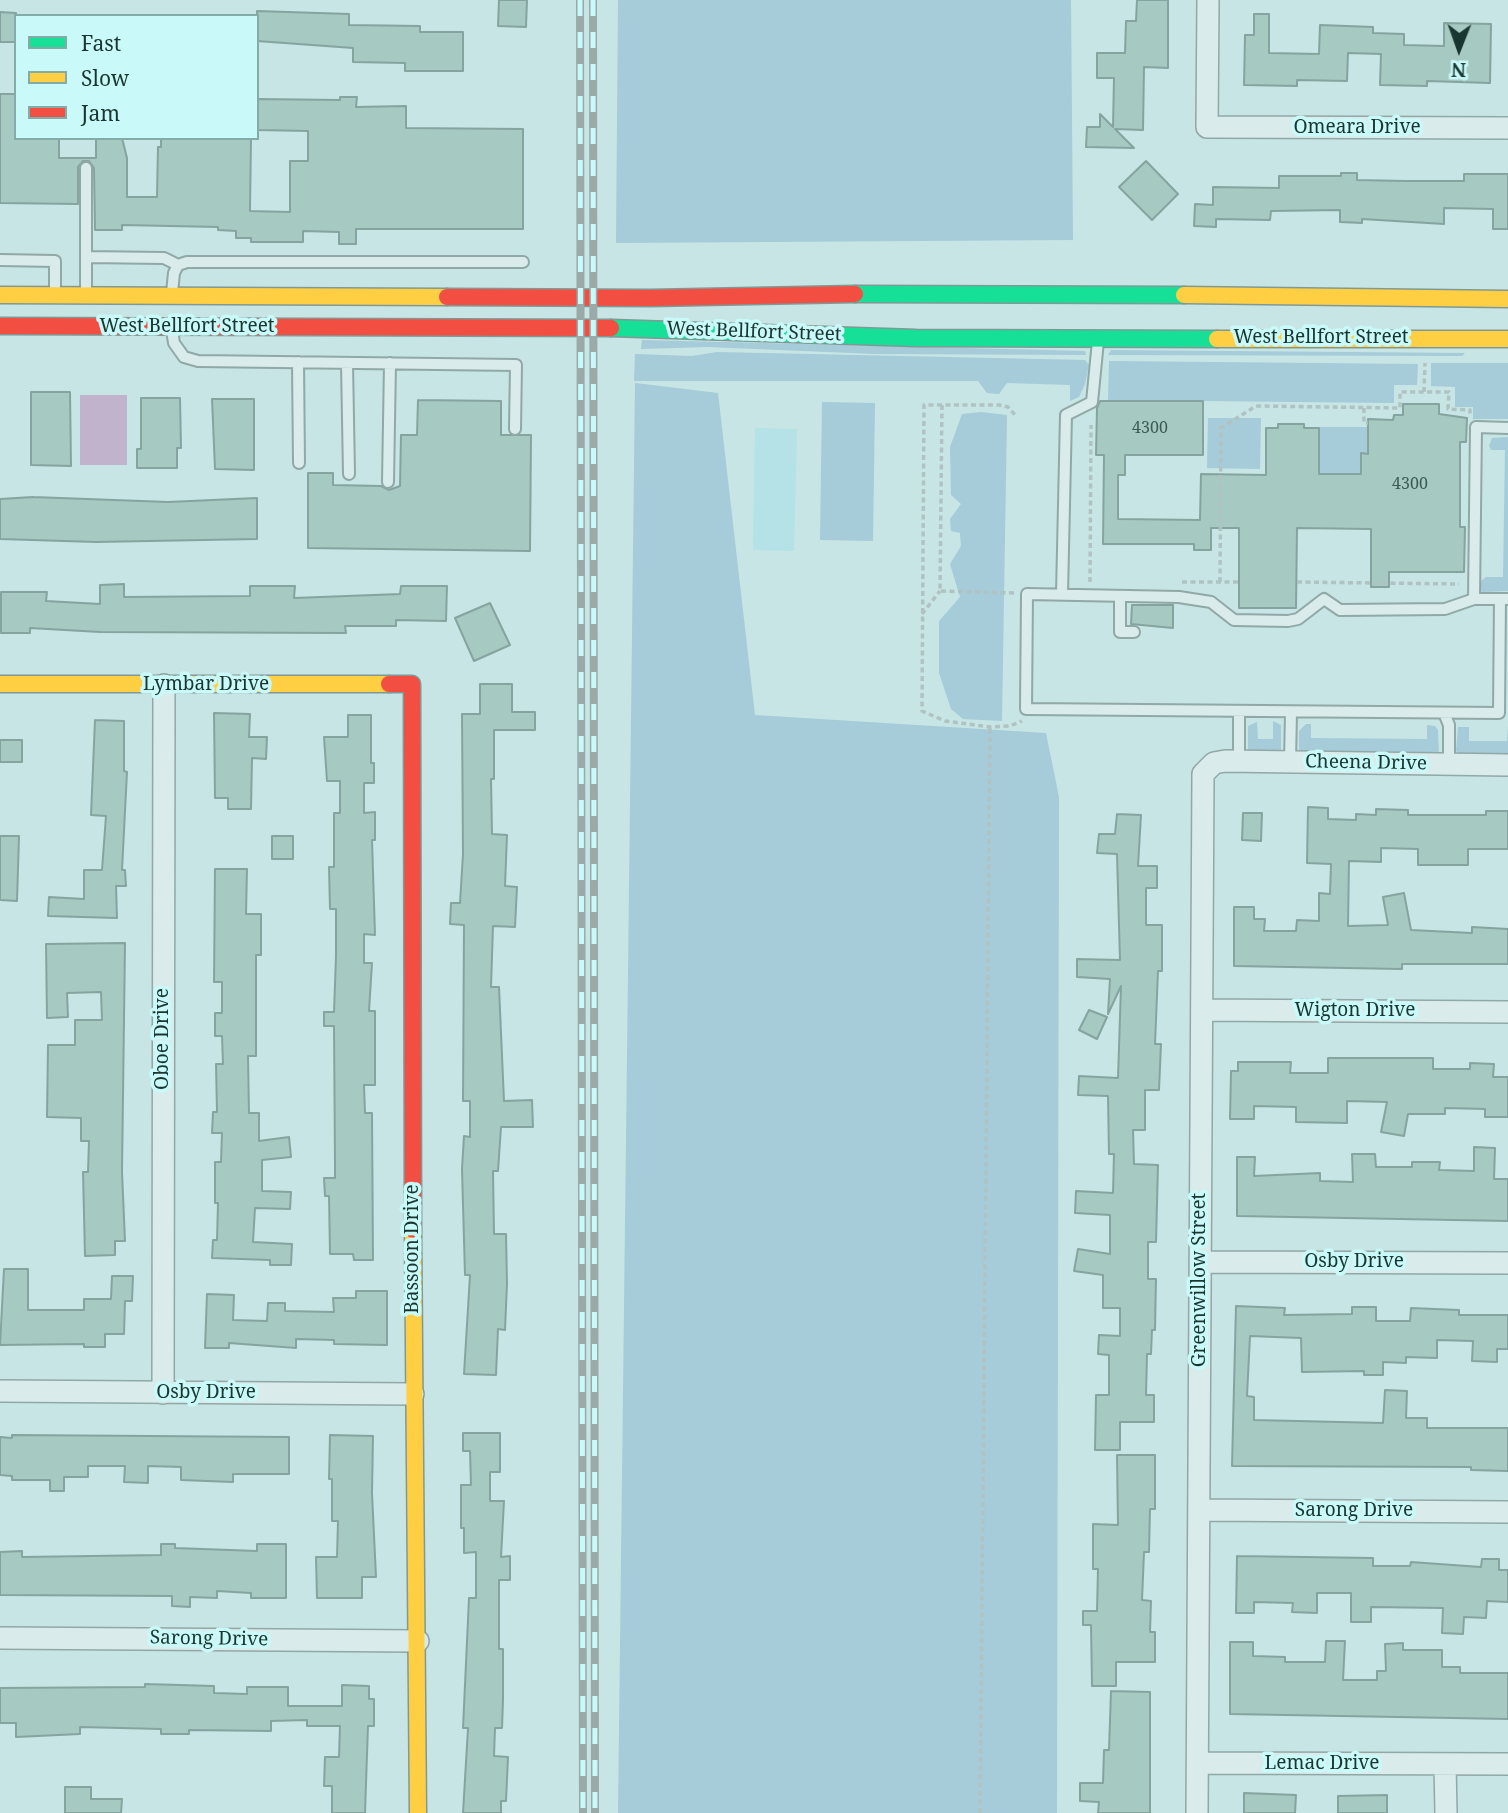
<!DOCTYPE html>
<style>
body{margin:0}
#map{position:relative;width:1508px;height:1813px;overflow:hidden;background:#c6e5e4;font-family:"Noto Serif",serif}
canvas{display:block}
.legend{position:absolute;left:14px;top:14px;width:245px;height:126px;box-sizing:border-box;background:#c9f9f8;border:2px solid #83aba8;margin:0;padding:9px 12px;list-style:none;font-size:21px;color:#193630}
.legend li{display:flex;align-items:center;gap:14px;height:35px}
.legend b{width:35px;border:2px solid #83aba8}
.north{position:absolute;left:1424px;top:14px;width:70px;height:70px;-webkit-text-stroke:5px #c9f9f8;paint-order:stroke;rotate:181deg;font-size:19px;font-weight:700;line-height:28px;text-align:center;color:#193630}
.north::after{content:'';display:block;margin:auto;width:24px;height:32px;background:#193630;clip-path:polygon(50% 0,100% 100%,50% 72%,0 100%)}
</style>
<div id="map">
<canvas width="1508" height="1813"></canvas>
<ul class="legend">
<li><b style="height:9px;background:#16e098"></b>Fast</li>
<li><b style="height:9px;background:#ffcf43"></b>Slow</li>
<li><b style="height:9px;background:#f24e42"></b>Jam</li>
</ul>
<div class="north">N</div>
</div>
<script>
const g = document.querySelector('canvas').getContext('2d');
g.lineJoin = 'round';
function paint(path, color) {
  g.fillStyle = color;
  g.fill(path, 'evenodd');
}
function shape(rows) {
  const path = new Path2D();
  for (const r of rows) {
    path.moveTo(r[0], r[1]);
    for (let i = 2; i < r.length; i += 2) path.lineTo(r[i], r[i + 1]);
  }
  return path;
}
function stroke(path, color, width, dash) {
  g.strokeStyle = color;
  g.lineWidth = width;
  g.lineCap = dash ? 'butt' : 'round';
  g.setLineDash(dash || []);
  g.stroke(path);
}
function drawText(font, color, halo, rows, align = 'center') {
  g.font = font + ' "Noto Serif",serif';
  g.lineWidth = 7;
  g.setLineDash([]);
  g.textBaseline = 'middle';
  g.strokeStyle = halo;
  g.fillStyle = color;
  for (const [text, x, y, turn = 0] of rows) {
    g.save();
    g.translate(x, y);
    g.rotate((+turn || 0) * Math.PI / 180);
    g.textAlign = isNaN(turn) ? turn : align;
    if (halo) g.strokeText(text, 0, 0);
    g.fillText(text, 0, 0);
    g.restore();
  }
}
paint(shape([
 [755,428,797,429,794,551,753,550]
]), '#b4e2e6');
paint(shape([
 [618,0,1071,0,1073,240,616,243],
 [642,340,1085,351,1086,355,875,354,707,347,641,349],
 [1111,350,1465,353,1462,356,1108,355],
 [717,352,1085,360,1089,365,1085,384,1079,397,1070,401,1070,385,1007,383,999,394,987,393,978,381,634,381,635,354,692,356],
 [1109,361,1418,364,1417,385,1394,385,1394,403,1108,400],
 [1431,363,1508,363,1508,419,1473,419,1473,407,1455,407,1455,387,1431,386],
 [635,383,718,393,755,715,1046,733,1059,797,1057,1813,618,1813],
 [822,402,875,403,873,541,820,540],
 [981,412,1007,415,1002,721,963,719,951,709,939,673,939,621,960,597,950,564,961,546,960,533,951,531,950,519,961,504,951,495,950,447,962,414],
 [1208,418,1261,418,1260,469,1207,468],
 [1319,427,1368,427,1372,454,1361,454,1361,474,1319,474],
 [1508,437,1508,591,1482,592,1479,587,1481,581,1486,577,1503,577,1505,450,1491,450,1489,446,1492,438],
 [1273,721,1281,725,1281,751,1248,751,1248,726,1257,722,1258,739,1273,739],
 [1306,724,1311,724,1311,738,1427,739,1427,725,1435,726,1438,730,1439,755,1299,752,1299,731],
 [1508,726,1508,755,1460,754,1456,751,1458,727,1469,727,1469,741,1507,741]
]), '#a6cbd9');
paint(shape([
 [80,395,127,395,127,465,80,465]
]), '#c2b3cc');
const building = shape([
 [499,0,527,0,526,27,498,26,499,0],
 [1137,0,1168,0,1168,68,1144,67,1143,130,1115,129,1134,148,1086,147,1087,127,1100,127,1100,114,1113,127,1114,78,1097,78,1097,53,1125,53,1126,21,1136,21,1137,0],
 [257,11,349,14,349,25,420,26,420,32,463,32,463,71,405,71,405,63,353,62,353,48,257,41,257,11],
 [0,12,16,13,16,42,0,42,0,12],
 [1254,14,1269,14,1269,53,1319,54,1320,25,1373,27,1373,33,1404,34,1404,45,1444,46,1444,23,1491,24,1490,83,1427,81,1427,86,1380,85,1381,54,1348,53,1347,81,1297,80,1297,86,1244,85,1245,35,1254,35,1254,14],
 [0,94,16,94,16,138,59,138,59,158,96,158,96,138,122,138,127,158,127,197,157,197,158,147,161,147,161,138,251,138,250,211,290,212,290,161,308,161,308,131,257,130,257,99,340,100,340,97,357,97,356,107,406,106,406,128,523,129,523,229,356,229,356,244,339,244,339,232,303,231,303,242,251,242,251,238,236,238,236,231,218,230,218,227,122,225,122,230,95,230,94,168,89,161,83,161,78,167,78,204,0,203,0,94],
 [1146,161,1178,194,1152,220,1119,187,1146,161],
 [1341,173,1357,173,1357,180,1405,181,1464,181,1464,174,1508,174,1508,229,1493,229,1493,209,1444,208,1444,224,1362,219,1362,223,1340,222,1340,210,1271,211,1270,220,1216,219,1216,227,1194,226,1195,204,1213,205,1213,187,1279,188,1279,176,1341,176,1341,173],
 [31,392,70,392,71,466,31,465,31,392],
 [141,398,180,398,181,448,177,448,177,468,137,468,137,449,141,449,141,398],
 [212,399,254,399,254,470,215,469,212,399],
 [418,400,501,401,501,435,531,435,530,551,308,548,308,473,333,473,333,485,381,486,389,490,400,486,401,435,417,435,418,400],
 [1100,401,1203,401,1203,455,1125,455,1125,475,1118,475,1118,519,1200,520,1201,474,1266,475,1266,428,1278,428,1278,424,1304,424,1304,428,1319,428,1319,474,1361,474,1361,453,1368,454,1368,419,1393,420,1394,415,1403,415,1403,404,1439,404,1439,414,1467,418,1466,442,1460,442,1460,527,1465,527,1464,572,1389,572,1389,587,1371,587,1371,529,1297,528,1296,608,1239,608,1239,528,1211,528,1211,550,1194,550,1194,544,1103,544,1104,455,1096,455,1097,408,1100,401],
 [33,497,168,502,257,498,257,539,96,542,0,539,0,499,33,497],
 [124,584,124,597,250,596,250,586,295,586,294,598,400,594,401,586,447,586,446,621,396,620,396,626,345,626,346,633,100,632,30,628,30,633,1,633,1,592,47,592,46,601,100,604,100,585,124,584],
 [490,603,510,645,474,661,455,618,490,603],
 [1132,605,1173,605,1173,628,1131,624,1132,605],
 [480,684,512,684,512,712,535,712,535,730,494,730,494,779,491,779,492,834,507,835,505,886,517,887,515,927,493,926,491,987,499,987,504,1101,532,1100,533,1127,501,1127,498,1171,493,1171,494,1234,506,1234,507,1284,505,1330,498,1329,496,1375,464,1374,470,1275,465,1275,462,1169,464,1136,470,1137,470,1101,463,1101,464,925,450,924,451,903,460,903,463,854,462,714,480,714,480,684],
 [214,713,250,714,249,737,267,737,266,759,252,758,251,809,228,809,228,798,215,798,214,713],
 [348,715,371,715,371,763,374,763,374,783,364,783,364,813,375,812,375,840,372,840,375,935,364,934,364,963,372,963,369,1011,375,1011,375,1085,364,1085,365,1113,372,1113,373,1260,354,1260,353,1254,330,1254,329,1196,325,1196,324,1178,335,1178,335,1163,334,1026,324,1026,324,1012,334,1012,336,956,336,909,330,909,329,867,334,867,334,813,340,813,340,781,327,781,324,737,348,737,348,715],
 [95,720,124,721,124,771,127,772,122,870,125,870,126,886,116,886,117,918,48,916,49,897,84,899,84,870,102,870,106,816,91,815,95,720],
 [0,740,22,740,22,762,0,762,0,740],
 [1308,807,1328,808,1328,819,1356,820,1356,814,1376,815,1376,809,1408,810,1408,815,1486,815,1486,811,1508,811,1508,849,1468,849,1468,865,1418,865,1418,849,1381,848,1381,862,1349,861,1348,926,1388,925,1383,897,1404,893,1411,930,1472,933,1472,927,1508,929,1508,964,1402,964,1402,969,1234,966,1234,907,1254,907,1254,919,1265,919,1264,931,1296,931,1297,920,1319,921,1319,893,1330,894,1331,864,1307,863,1308,807],
 [1243,813,1262,813,1261,841,1242,840,1243,813],
 [1117,814,1141,815,1138,866,1157,866,1157,888,1146,888,1146,925,1162,925,1162,971,1158,971,1155,1044,1161,1044,1159,1090,1145,1090,1145,1130,1133,1130,1134,1164,1158,1165,1156,1242,1148,1242,1148,1279,1156,1279,1155,1330,1152,1330,1151,1354,1147,1354,1146,1395,1154,1395,1154,1422,1120,1422,1120,1450,1095,1450,1096,1395,1109,1395,1109,1355,1098,1354,1099,1335,1120,1336,1120,1308,1103,1308,1103,1275,1074,1271,1078,1249,1110,1254,1110,1215,1075,1213,1076,1191,1113,1193,1114,1154,1109,1154,1108,1096,1078,1095,1079,1076,1118,1078,1121,986,1108,1014,1110,979,1077,977,1077,959,1120,960,1117,854,1097,853,1099,834,1115,834,1117,814],
 [0,836,19,836,17,901,0,900,0,836],
 [272,836,293,836,293,859,272,859,272,836],
 [215,869,247,869,246,914,261,914,261,955,256,955,256,1056,248,1056,249,1113,259,1113,259,1141,289,1137,291,1157,262,1160,262,1191,291,1192,290,1209,255,1208,253,1242,292,1244,291,1265,270,1265,270,1260,212,1258,213,1240,217,1240,218,1203,215,1203,215,1162,221,1162,222,1133,212,1133,213,1112,217,1112,216,1064,223,1064,222,1036,215,1036,215,1013,222,1013,222,982,214,982,215,869],
 [125,943,122,1172,125,1241,115,1241,115,1255,85,1256,83,1172,88,1172,89,1141,81,1141,81,1118,47,1117,48,1045,75,1045,75,1020,102,1020,101,992,67,993,68,1017,47,1018,46,944,125,943],
 [1089,1010,1107,1017,1097,1039,1079,1030,1089,1010],
 [1328,1058,1433,1058,1433,1069,1470,1069,1470,1063,1494,1064,1493,1077,1508,1077,1508,1117,1485,1117,1485,1109,1445,1108,1445,1114,1408,1114,1404,1136,1381,1132,1387,1102,1347,1101,1347,1123,1296,1122,1296,1107,1254,1106,1254,1119,1230,1119,1231,1071,1238,1071,1238,1062,1291,1062,1290,1073,1328,1073,1328,1058],
 [1474,1147,1495,1148,1494,1179,1508,1179,1508,1221,1237,1216,1237,1157,1255,1157,1254,1176,1320,1173,1320,1181,1353,1182,1352,1154,1375,1154,1376,1167,1412,1167,1412,1162,1440,1162,1439,1170,1474,1171,1474,1147],
 [4,1269,28,1269,28,1310,84,1310,84,1299,111,1299,112,1276,133,1276,132,1301,125,1301,124,1334,105,1334,105,1347,84,1347,84,1344,0,1345,4,1269],
 [356,1291,387,1291,387,1345,334,1344,334,1340,296,1339,296,1348,229,1343,229,1348,205,1348,207,1294,234,1295,233,1320,267,1321,268,1303,285,1303,285,1311,334,1312,333,1298,356,1298,356,1291],
 [1236,1306,1285,1308,1284,1315,1352,1314,1352,1307,1376,1307,1376,1321,1410,1321,1411,1308,1459,1310,1459,1315,1508,1315,1508,1349,1497,1349,1497,1362,1472,1361,1473,1341,1437,1340,1437,1358,1406,1357,1406,1363,1383,1362,1383,1375,1364,1375,1364,1371,1302,1372,1301,1338,1250,1336,1247,1396,1254,1397,1254,1420,1383,1423,1385,1390,1407,1391,1406,1418,1427,1418,1427,1428,1508,1428,1508,1471,1471,1470,1471,1467,1232,1466,1236,1306],
 [463,1433,500,1433,500,1472,490,1472,490,1501,504,1501,501,1557,510,1556,510,1580,499,1580,499,1649,503,1649,503,1700,502,1728,495,1728,494,1756,508,1757,506,1801,501,1801,501,1813,463,1813,468,1728,463,1728,469,1598,476,1598,476,1552,464,1553,464,1528,461,1528,461,1485,471,1485,470,1451,463,1451,463,1433],
 [12,1435,289,1437,289,1474,233,1474,233,1482,181,1480,181,1467,148,1466,148,1483,124,1482,125,1466,88,1466,88,1477,64,1477,64,1491,50,1491,50,1480,12,1480,12,1476,0,1475,0,1437,12,1438,12,1435],
 [330,1435,373,1436,372,1493,376,1577,362,1577,362,1598,317,1598,316,1557,337,1557,338,1521,332,1521,332,1479,329,1479,330,1435],
 [1117,1455,1155,1455,1155,1509,1150,1509,1149,1552,1144,1552,1142,1600,1151,1601,1150,1632,1155,1632,1155,1662,1116,1662,1116,1686,1092,1686,1091,1625,1083,1625,1083,1611,1097,1611,1098,1569,1093,1569,1093,1524,1118,1525,1117,1455],
 [161,1544,175,1544,175,1548,257,1551,257,1544,286,1544,286,1598,251,1598,251,1593,217,1591,217,1598,190,1597,190,1607,172,1606,172,1596,0,1595,0,1552,22,1551,22,1557,161,1555,161,1544],
 [1237,1556,1373,1558,1373,1566,1410,1566,1411,1562,1481,1567,1482,1559,1499,1559,1499,1570,1508,1570,1508,1602,1487,1601,1486,1618,1464,1617,1463,1634,1442,1633,1443,1608,1371,1607,1371,1622,1351,1622,1351,1593,1317,1593,1317,1613,1292,1612,1293,1603,1254,1602,1254,1613,1236,1613,1237,1556],
 [1326,1641,1345,1641,1343,1680,1377,1680,1377,1671,1386,1671,1385,1644,1403,1643,1403,1650,1442,1650,1442,1667,1460,1667,1460,1673,1508,1673,1508,1719,1230,1714,1230,1642,1253,1642,1253,1656,1285,1657,1285,1662,1325,1662,1326,1641],
 [145,1684,214,1686,214,1693,247,1694,247,1687,288,1687,288,1706,342,1706,342,1685,369,1686,369,1699,374,1699,374,1726,368,1726,365,1813,332,1813,332,1786,324,1786,325,1757,339,1757,340,1726,307,1726,307,1720,271,1721,271,1731,189,1730,189,1734,161,1734,161,1729,80,1727,80,1734,16,1737,16,1723,0,1723,0,1688,145,1687,145,1684],
 [1111,1691,1150,1692,1150,1813,1098,1813,1099,1802,1080,1801,1080,1783,1103,1783,1104,1750,1109,1750,1111,1691],
 [65,1787,91,1787,91,1799,122,1799,121,1813,65,1813,65,1787],
 [1244,1793,1296,1795,1295,1813,1244,1813,1244,1793],
 [1387,1795,1387,1813,1338,1813,1338,1796,1387,1795]
]);
paint(building, '#a6c9c2');
stroke(building, '#86a49f', 2);
const lane = shape([
 [86,168,86,292],
 [86,257,164,258,178,265],
 [0,260,55,261,55,292],
 [172,293,174,273,178,265,187,262,523,262],
 [172,330,174,343,184,357,198,361,516,365,515,429],
 [298,362,299,463],
 [347,363,349,474],
 [388,482,390,363],
 [1062,594,1066,415,1092,402,1098,341],
 [1120,596,1120,632,1134,632],
 [1474,599,1476,427,1508,428],
 [1500,599,1499,713,1026,709,1027,594,1179,597,1211,602,1234,620,1288,621,1298,619,1324,599,1340,610,1445,609,1474,599,1508,599],
 [1444,713,1449,725,1449,764],
 [1239,761,1239,711],
 [1290,762,1291,712]
]);
const street = shape([
 [1208,0,1207,127,1508,128],
 [1202,1010,1508,1012],
 [1201,1262,1508,1263],
 [0,1391,413,1394],
 [163,1393,164,685],
 [1199,1510,1508,1512],
 [0,1638,418,1641],
 [1198,1763,1508,1764],
 [1445,1764,1446,1813],
 [1197,1813,1203,774,1214,763,1225,761,1508,765]
]);
const fast = shape([
 [855,294,1184,295],
 [611,328,916,338,1217,339]
]);
const slow = shape([
 [0,295,447,297],
 [1184,295,1508,299],
 [1217,339,1508,339],
 [0,684,389,684],
 [413,1230,418,1813]
]);
const jam = shape([
 [447,297,650,298,855,294],
 [0,326,611,328],
 [389,684,412,684,413,1230]
]);
stroke(lane, '#90a8a6', 14);
stroke(street, '#90a8a6', 24);
stroke(fast, '#809996', 19);
stroke(slow, '#809996', 19);
stroke(jam, '#809996', 19);
stroke(shape([
 [1424,392,1425,363],
 [942,405,924,405,922,711,945,721,990,727,1010,726,1022,721],
 [1364,408,1364,423,1368,423],
 [1090,582,1091,425],
 [1182,582,1239,582],
 [1220,582,1221,428,1256,406,1400,408,1400,392,1449,392,1448,409,1470,410,1470,417],
 [1297,582,1459,584],
 [1014,593,940,591,942,405,999,405,1008,407,1015,415],
 [922,614,940,591],
 [980,1813,990,727]
]), '#b0c3c2', 3.5, [5, 3.5]);
stroke(lane, '#d9ebeb', 10);
stroke(street, '#d9ebeb', 21);
stroke(fast, '#16e098', 16);
stroke(slow, '#ffcf43', 16);
stroke(jam, '#f24e42', 16);
const rail = shape([
 [580,0,583,1813],
 [593,0,595,1813]
]);
stroke(rail, '#99aaa9', 8);
stroke(rail, '#c9f9f8', 5, [16]);
drawText('16px', '#3c5b54', null, [
 ["4300",1150,428],
 ["4300",1410,484]
]);
drawText('19px', '#193630', '#c9f9f8', [
 ["Omeara Drive",1357,128],
 ["West Bellfort Street",187,327],
 ["West Bellfort Street",754,332,2],
 ["West Bellfort Street",1321,338],
 ["Lymbar Drive",206,685],
 ["Cheena Drive",1366,763,1],
 ["Wigton Drive",1355,1011],
 ["Oboe Drive",163,1039,-90],
 ["Bassoon Drive",413,1249,-90],
 ["Osby Drive",1354,1262],
 ["Greenwillow Street",1200,1280,-90],
 ["Osby Drive",206,1393],
 ["Sarong Drive",1354,1511],
 ["Sarong Drive",209,1639,1],
 ["Lemac Drive",1322,1764]
]);
</script>
